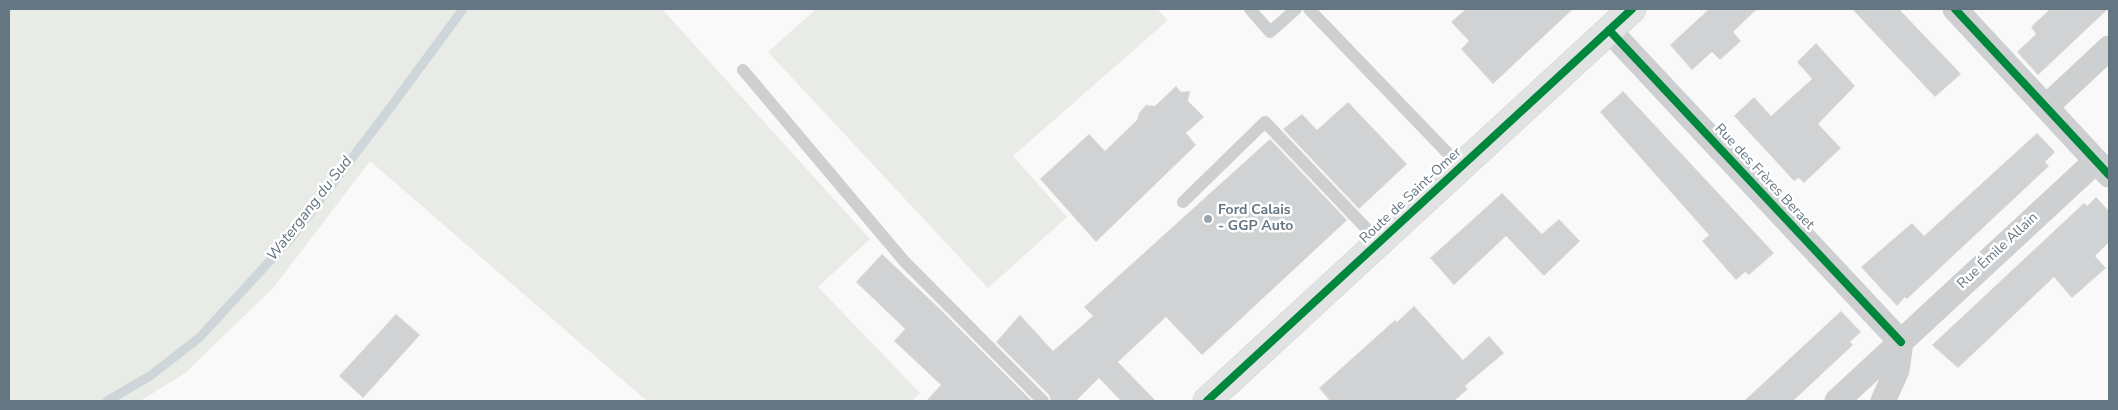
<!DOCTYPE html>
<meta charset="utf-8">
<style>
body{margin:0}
#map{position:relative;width:2118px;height:410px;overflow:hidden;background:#f9f9f9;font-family:"Nunito Sans",sans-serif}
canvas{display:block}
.frame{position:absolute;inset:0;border:10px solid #657683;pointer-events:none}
</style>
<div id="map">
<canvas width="2118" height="410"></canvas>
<div class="frame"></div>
</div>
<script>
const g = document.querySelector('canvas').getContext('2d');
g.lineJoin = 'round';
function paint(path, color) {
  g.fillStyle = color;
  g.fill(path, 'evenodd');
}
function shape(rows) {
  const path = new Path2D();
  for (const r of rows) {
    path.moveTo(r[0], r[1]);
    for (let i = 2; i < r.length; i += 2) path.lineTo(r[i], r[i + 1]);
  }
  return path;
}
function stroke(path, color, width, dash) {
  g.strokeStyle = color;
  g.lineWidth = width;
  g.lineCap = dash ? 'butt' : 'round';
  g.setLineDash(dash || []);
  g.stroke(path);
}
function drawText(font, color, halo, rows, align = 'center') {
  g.font = font + ' "Nunito Sans",sans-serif';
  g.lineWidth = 5;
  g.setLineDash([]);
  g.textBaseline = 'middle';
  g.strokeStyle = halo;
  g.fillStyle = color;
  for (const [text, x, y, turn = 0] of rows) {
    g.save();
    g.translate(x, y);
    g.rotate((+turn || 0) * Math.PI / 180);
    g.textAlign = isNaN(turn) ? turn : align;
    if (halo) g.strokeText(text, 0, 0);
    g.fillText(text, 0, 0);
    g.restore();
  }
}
paint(shape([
 [9,9,662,9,870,239,818,287,920,393,912,401,647,401,370,161,274,287,184,374,140,401,9,401],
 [816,9,1157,9,1168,20,1013,156,1067,217,988,288,768,52]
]), '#e8ebe6');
stroke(shape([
 [107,401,150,376,199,338,291,238,387,112,463,9]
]), '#ced6d9', 9);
const building = shape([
 [1466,9,1573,9,1493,84,1461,49,1469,41,1451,22,1466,9],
 [1709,9,1757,9,1733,32,1741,41,1720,60,1712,52,1692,70,1670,45,1709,9],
 [1852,9,1899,9,1961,74,1935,97,1852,9],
 [2050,9,2108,9,2038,75,2017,52,2036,34,2031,27,2050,9],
 [1816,43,1855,86,1818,124,1841,148,1804,183,1799,178,1794,181,1734,116,1754,97,1771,116,1812,79,1797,62,1816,43],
 [1176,86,1181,92,1190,91,1188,101,1204,117,1186,133,1196,145,1096,242,1040,179,1089,134,1105,151,1137,120,1139,113,1146,105,1155,106,1176,86],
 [1623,91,1774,253,1749,275,1745,272,1736,280,1702,241,1709,235,1600,112,1623,91],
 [1348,102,1407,164,1359,209,1283,129,1302,114,1317,130,1348,102],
 [2037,133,2055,152,2045,162,2049,166,1907,299,1905,297,1897,306,1861,267,1912,223,1924,236,2037,133],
 [1270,139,1347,220,1344,223,1202,355,1166,317,1118,362,1156,401,1121,401,1099,378,1076,401,1051,401,1049,395,996,342,1020,315,1053,351,1093,316,1084,307,1270,139],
 [1502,193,1542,234,1559,219,1580,241,1544,276,1506,236,1454,285,1430,258,1502,193],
 [2096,197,2109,211,2109,242,2095,256,2106,268,2072,298,2054,277,1958,368,1932,345,2084,203,2087,206,2096,197],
 [882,254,939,308,1032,401,926,401,941,385,894,341,905,329,856,282,882,254],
 [1414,306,1463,360,1489,336,1504,353,1465,386,1468,389,1454,401,1330,401,1319,388,1395,320,1397,322,1414,306],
 [1841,311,1861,332,1850,342,1853,345,1793,401,1744,401,1841,311],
 [396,314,420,335,363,398,339,376,396,314]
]);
paint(building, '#d0d2d3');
stroke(building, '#e8e8e8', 1);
const primary = shape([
 [1207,401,1632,9]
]);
stroke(primary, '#d5d6d7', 29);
stroke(shape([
 [1250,9,1270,32,1296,9],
 [1309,9,1461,167],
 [743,70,904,261,1043,401],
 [1183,202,1265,122,1380,243]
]), '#cecfd0', 12);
stroke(shape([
 [1955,9,2109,175],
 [1609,30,1901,342],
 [2046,107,2109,48],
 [1837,401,2096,161],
 [1883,401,1897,370,1901,342]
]), '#cecfd0', 25);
stroke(primary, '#e1e2e2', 28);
stroke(shape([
 [1955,9,2109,175],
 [1609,30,1901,342],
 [1207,401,1632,9]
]), '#00873e', 8);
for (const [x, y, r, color] of [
 [1208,219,5,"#99a4ac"]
]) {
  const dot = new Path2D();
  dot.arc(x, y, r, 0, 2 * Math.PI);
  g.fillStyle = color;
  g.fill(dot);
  stroke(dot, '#fff', 2);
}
drawText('14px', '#657683', '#fff', [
 ["Rue des Frères Beraet",1764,177,47],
 ["Route de Saint-Omer",1411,196,-43],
 ["Rue Émile Allain",1998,251,-43]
]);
drawText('bold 14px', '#657683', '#fff', [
 ["Ford Calais",1218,211],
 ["- GGP Auto",1218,227]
], 'left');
drawText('italic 15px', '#60757c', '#fff', [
 ["Watergang du Sud",310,209,-52]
]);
</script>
